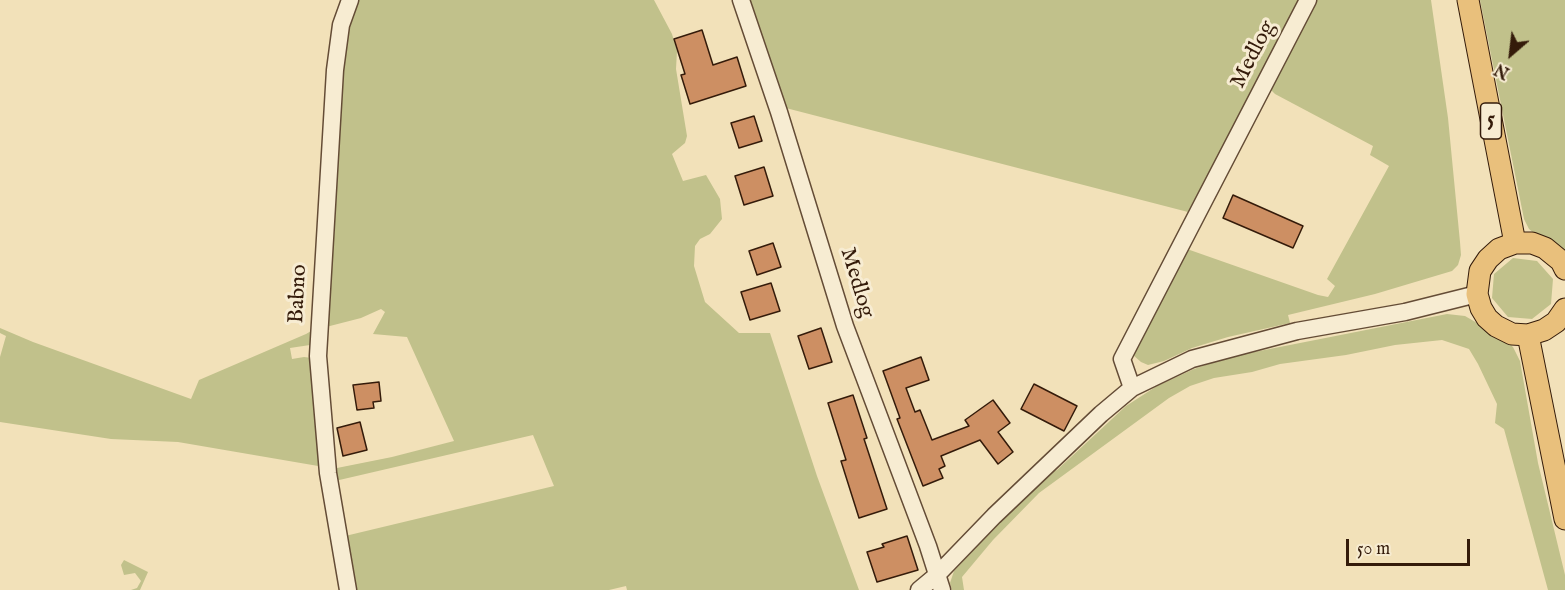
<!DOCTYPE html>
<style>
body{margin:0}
#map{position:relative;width:1565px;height:590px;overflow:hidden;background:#f2e1b9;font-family:"IM FELL English",serif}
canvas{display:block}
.north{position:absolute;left:1481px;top:24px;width:60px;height:60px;-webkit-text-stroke:4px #f7ecd2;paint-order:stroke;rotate:208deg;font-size:16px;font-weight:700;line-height:24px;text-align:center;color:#341b0a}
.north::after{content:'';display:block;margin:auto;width:21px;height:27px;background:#341b0a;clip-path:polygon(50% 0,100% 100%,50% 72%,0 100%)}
.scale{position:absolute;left:1346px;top:539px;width:124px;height:27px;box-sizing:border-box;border:3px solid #341b0a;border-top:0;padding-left:8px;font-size:18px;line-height:21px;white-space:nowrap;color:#341b0a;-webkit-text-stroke:4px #f7ecd2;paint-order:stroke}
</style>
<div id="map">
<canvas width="1565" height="590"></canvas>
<div class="north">N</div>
<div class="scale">50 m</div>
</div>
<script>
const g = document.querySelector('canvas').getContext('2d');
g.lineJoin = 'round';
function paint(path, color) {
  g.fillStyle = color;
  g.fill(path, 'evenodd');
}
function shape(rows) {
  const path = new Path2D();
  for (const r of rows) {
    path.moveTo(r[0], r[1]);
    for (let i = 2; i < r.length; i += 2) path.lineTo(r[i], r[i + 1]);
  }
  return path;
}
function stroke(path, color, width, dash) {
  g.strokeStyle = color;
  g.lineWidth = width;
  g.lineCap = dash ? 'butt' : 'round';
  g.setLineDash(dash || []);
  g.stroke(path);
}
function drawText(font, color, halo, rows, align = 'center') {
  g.font = font + ' "IM FELL English",serif';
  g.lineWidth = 6;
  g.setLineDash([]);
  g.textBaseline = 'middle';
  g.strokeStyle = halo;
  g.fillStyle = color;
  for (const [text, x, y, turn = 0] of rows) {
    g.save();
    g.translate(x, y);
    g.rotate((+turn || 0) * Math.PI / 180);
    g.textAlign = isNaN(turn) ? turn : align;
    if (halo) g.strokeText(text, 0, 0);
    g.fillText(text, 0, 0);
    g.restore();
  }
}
paint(shape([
 [353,0,654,0,672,34,677,51,676,69,687,136,685,143,672,154,683,181,706,175,720,199,722,219,710,234,700,239,695,246,694,266,705,302,739,333,770,333,817,476,859,590,627,590,626,586,609,590,353,590,341,537,554,486,533,435,335,481,332,469,392,457,454,441,407,337,373,334,385,312,381,309,361,318,326,327,339,66],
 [746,0,1300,0,1188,212,782,107],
 [1315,0,1431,0,1448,118,1460,242,1461,255,1458,265,1452,271,1375,294,1288,315,1290,323,1228,337,1192,348,1164,361,1148,365,1141,362,1133,355,1187,249,1318,295,1328,297,1335,286,1327,279,1389,166,1370,155,1373,146,1275,94,1271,90,1272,82],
 [1480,0,1565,0,1565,259,1529,229,1524,219],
 [1513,258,1537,261,1553,279,1551,304,1532,319,1508,317,1492,298,1494,274],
 [1447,314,1465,316,1503,338,1513,347,1520,361,1538,463,1565,575,1565,590,1548,590,1504,429,1495,423,1497,404,1478,364,1469,349,1442,340,1395,345,1346,355,1280,364,1252,372,1214,378,1190,386,1169,398,1039,493,993,540,962,577,964,590,952,590,950,583,954,571,1025,495,1050,473,1057,470,1126,406,1157,386,1194,369,1229,357],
 [318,327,314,340,310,345,290,348,292,359,304,357,312,358,324,467,178,442,111,439,0,422,0,357,6,336,0,333,0,328,33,342,191,399,199,380,306,334],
 [124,560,148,572,140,590,131,590,137,588,141,581,135,573,124,575,121,565]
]), '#c1c18b');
const building = shape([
 [702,30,713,65,737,57,746,86,690,104,681,75,685,74,674,39,702,30],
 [754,116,762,141,739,148,731,123,754,116],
 [764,167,773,196,744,205,735,176,764,167],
 [1233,195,1303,226,1293,248,1223,218,1233,195],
 [773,243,781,267,757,275,749,251,773,243],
 [771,283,780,311,750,320,741,292,771,283],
 [821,328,832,362,809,369,798,336,821,328],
 [921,357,929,380,906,388,915,412,920,410,932,440,969,426,965,420,993,400,1010,423,998,432,1013,452,998,464,980,440,941,456,945,466,939,469,943,478,923,486,897,419,900,418,883,371,921,357],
 [379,382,381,401,373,402,374,408,357,410,353,385,379,382],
 [1034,384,1077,406,1064,431,1021,409,1034,384],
 [853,395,867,438,864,439,887,509,859,518,841,461,846,460,828,403,853,395],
 [360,422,367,450,343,456,337,428,360,422],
 [907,536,918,570,877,582,867,552,884,547,882,544,907,536]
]);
paint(building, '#cd8f63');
stroke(building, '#341b0a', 1.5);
const minor = shape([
 [741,0,779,112,845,326,928,546,942,590],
 [1132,388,1122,359,1308,0],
 [348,590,328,473,318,356,335,70,341,25,350,0],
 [919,590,937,575,994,516,1101,414,1132,388,1192,359,1297,331,1405,312,1477,294]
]);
const major = shape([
 [1468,0,1515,243],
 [1565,269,1561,261,1545,248,1532,243,1515,243,1499,249,1488,259,1480,271,1477,294,1481,308,1487,318,1496,326,1512,334,1528,335,1544,330,1556,322,1565,309],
 [1528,335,1565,519]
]);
stroke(minor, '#644c36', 19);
stroke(major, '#341b0a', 23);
stroke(minor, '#f7ecd2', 16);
stroke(major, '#e9c07c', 21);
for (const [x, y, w] of [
 [1491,121,21]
]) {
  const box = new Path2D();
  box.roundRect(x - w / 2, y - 18, w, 36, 4.5);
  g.fillStyle = '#f7ecd2';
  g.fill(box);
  stroke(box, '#341b0a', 1.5);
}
drawText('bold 21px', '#341b0a', null, [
 ["5",1491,121]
]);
drawText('22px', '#341b0a', '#f7ecd2', [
 ["Medlog",1254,55,-63],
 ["Medlog",856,283,73],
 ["Babno",299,294,-87]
]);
</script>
